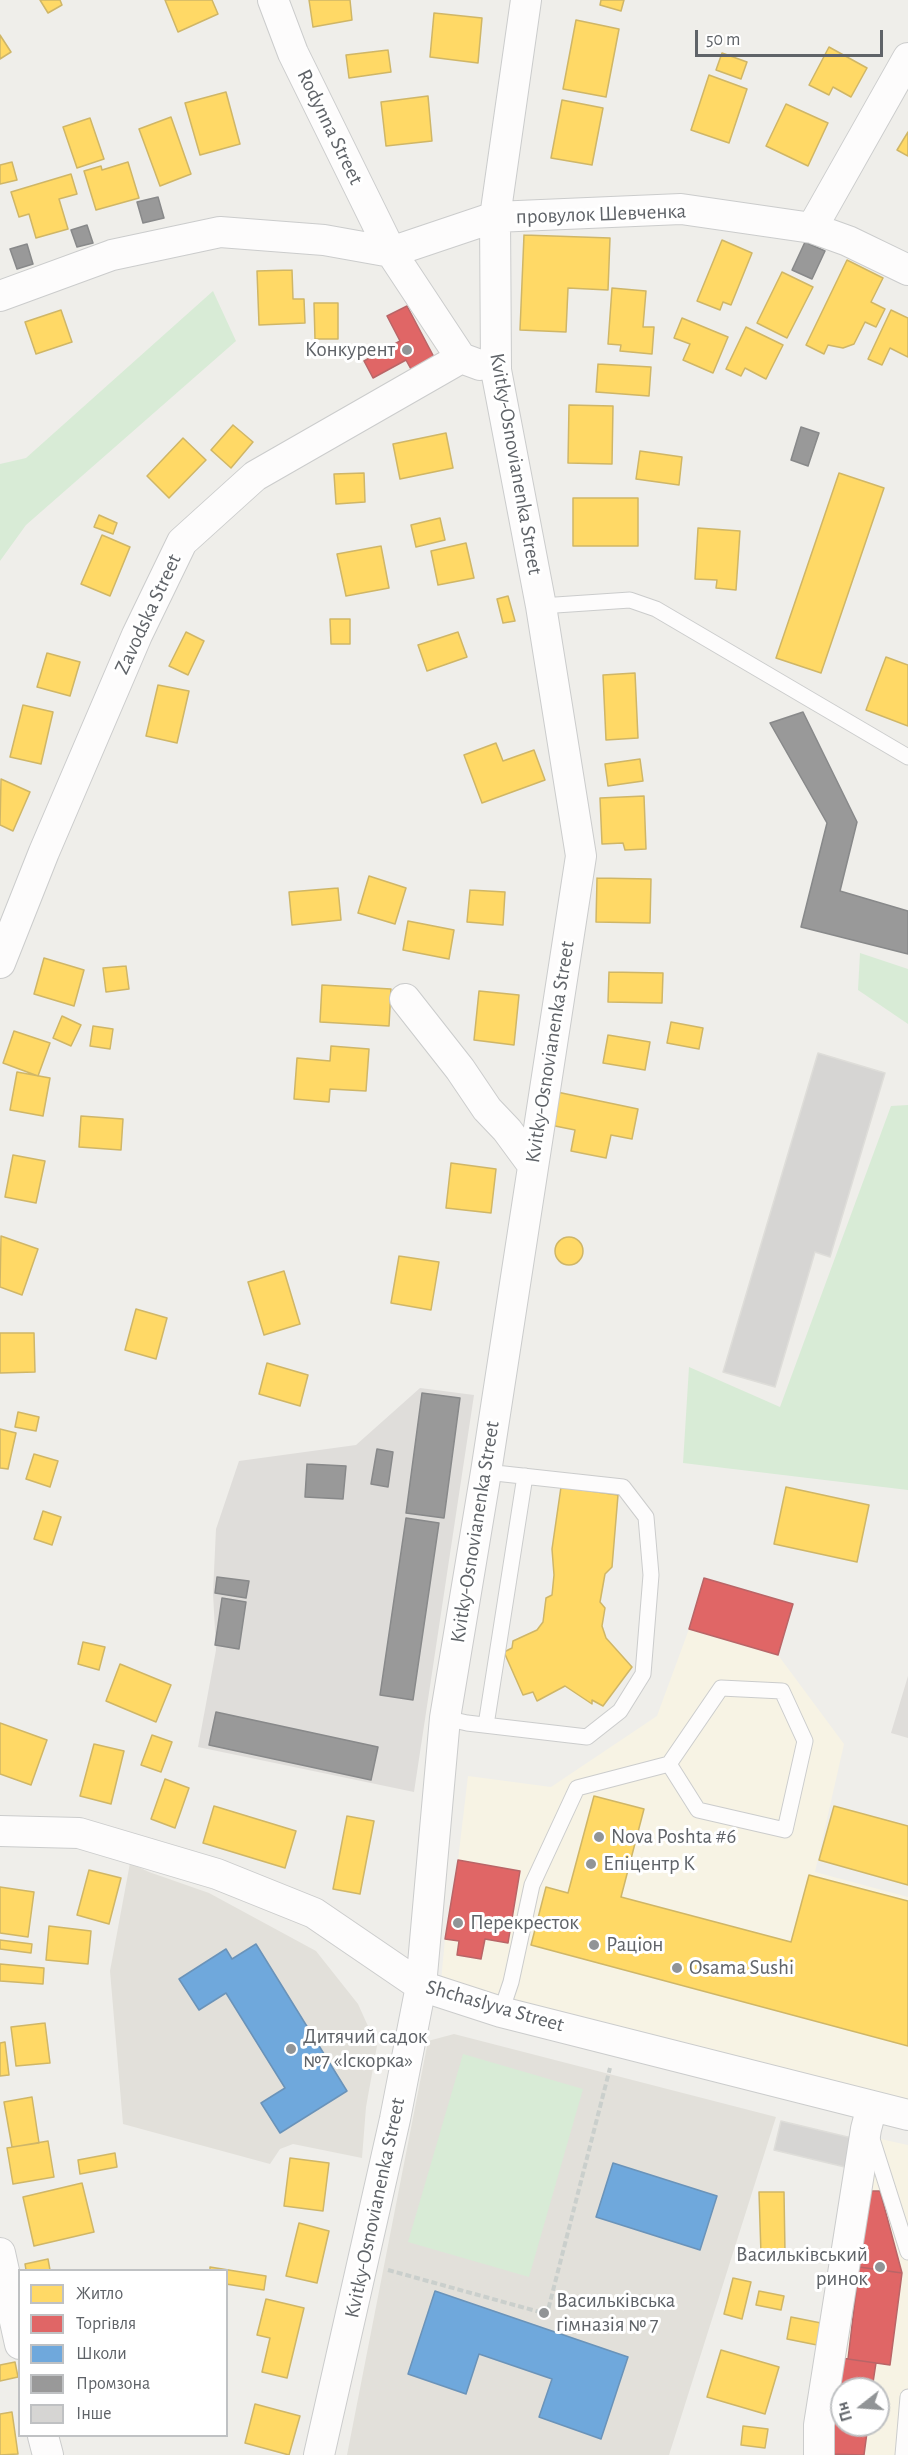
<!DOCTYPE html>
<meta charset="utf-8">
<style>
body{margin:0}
#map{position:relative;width:908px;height:2455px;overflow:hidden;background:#efeeea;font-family:"Alegreya Sans",sans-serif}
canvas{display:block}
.legend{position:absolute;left:18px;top:2269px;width:210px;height:168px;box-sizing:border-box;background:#fff;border:2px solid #bfc1c3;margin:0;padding:8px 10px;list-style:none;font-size:18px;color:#5f6368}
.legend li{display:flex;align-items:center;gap:12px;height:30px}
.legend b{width:30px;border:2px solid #bfc1c3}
.north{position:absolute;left:830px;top:2377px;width:60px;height:60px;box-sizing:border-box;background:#fff;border:2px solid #bfc1c3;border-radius:50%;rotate:253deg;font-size:16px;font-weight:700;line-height:24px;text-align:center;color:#5f6368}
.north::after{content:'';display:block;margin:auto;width:21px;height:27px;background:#919496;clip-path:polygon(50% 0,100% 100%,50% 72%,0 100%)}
.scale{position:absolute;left:695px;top:30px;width:188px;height:27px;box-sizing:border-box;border:3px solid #5f6368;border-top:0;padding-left:8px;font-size:18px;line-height:21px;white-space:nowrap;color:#5f6368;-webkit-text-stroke:4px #fff;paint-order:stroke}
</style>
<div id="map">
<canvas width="908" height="2455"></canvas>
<ul class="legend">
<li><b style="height:16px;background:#ffd966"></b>Житло</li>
<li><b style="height:16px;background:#e06666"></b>Торгівля</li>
<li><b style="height:16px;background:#6fa8dc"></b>Школи</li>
<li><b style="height:16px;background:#999"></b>Промзона</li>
<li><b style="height:16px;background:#d6d5d3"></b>Інше</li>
</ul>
<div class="north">Пн</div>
<div class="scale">50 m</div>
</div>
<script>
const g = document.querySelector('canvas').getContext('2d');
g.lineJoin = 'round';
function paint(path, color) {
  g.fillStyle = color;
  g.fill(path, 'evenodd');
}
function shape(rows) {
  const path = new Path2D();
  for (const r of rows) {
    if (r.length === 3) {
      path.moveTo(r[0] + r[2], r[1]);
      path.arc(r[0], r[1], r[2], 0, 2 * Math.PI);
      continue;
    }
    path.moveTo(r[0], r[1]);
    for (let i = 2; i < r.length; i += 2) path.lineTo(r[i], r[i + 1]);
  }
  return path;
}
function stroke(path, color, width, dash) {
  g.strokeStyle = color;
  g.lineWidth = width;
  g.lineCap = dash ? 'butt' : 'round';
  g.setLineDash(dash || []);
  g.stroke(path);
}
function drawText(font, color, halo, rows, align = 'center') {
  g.font = font + ' "Alegreya Sans",sans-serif';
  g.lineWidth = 6;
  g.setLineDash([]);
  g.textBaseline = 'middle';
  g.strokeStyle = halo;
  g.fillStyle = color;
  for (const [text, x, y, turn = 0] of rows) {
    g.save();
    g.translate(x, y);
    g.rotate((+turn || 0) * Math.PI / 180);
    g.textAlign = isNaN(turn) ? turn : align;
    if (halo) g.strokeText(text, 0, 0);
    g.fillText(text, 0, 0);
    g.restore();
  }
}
paint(shape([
 [704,1578,793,1604,778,1655,844,1744,815,1872,908,1897,908,2115,440,1992,445,1939,458,1860,468,1776,551,1787,657,1716,689,1629],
 [872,2137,908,2145,908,2455,824,2455],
 [842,2389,878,2389,878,2425,842,2425]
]), '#f7f3e4');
paint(shape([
 [420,1388,474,1395,414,1792,198,1747,216,1650,213,1593,216,1529,239,1461,356,1445],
 [908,1676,908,1738,891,1733]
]), '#dfddda');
paint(shape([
 [130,1863,149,1872,209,1893,316,1951,358,2004,377,2046,366,2107,362,2158,293,2144,280,2149,270,2164,123,2124,110,1971],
 [454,2034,776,2117,669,2455,347,2455,428,2041]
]), '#e2e0da');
paint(shape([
 [213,291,236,341,26,525,0,561,0,464,26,458],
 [860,953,908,969,908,1024,858,990],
 [908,1105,908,1490,683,1463,689,1367,780,1407,891,1106],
 [463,2054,583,2089,529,2277,408,2242]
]), '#d8ebd6');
const homes = shape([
 [40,0,60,0,62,5,48,13,40,0],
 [165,0,212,0,218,14,178,32,165,0],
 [309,0,350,0,352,20,313,27,309,0],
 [601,0,624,0,621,11,600,5,601,0],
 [434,13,482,18,478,63,430,57,434,13],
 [576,20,619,29,606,97,563,89,576,20],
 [0,35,11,52,0,59,0,35],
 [829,47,867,68,851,97,833,87,829,95,809,85,829,47],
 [388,50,391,72,349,78,346,55,388,50],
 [722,53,747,62,741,79,716,70,722,53],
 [709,75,747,89,729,143,691,130,709,75],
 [226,92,240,144,200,155,185,103,226,92],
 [428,96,432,141,386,146,381,102,428,96],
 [562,100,603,108,592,165,551,158,562,100],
 [786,104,828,123,808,166,766,146,786,104],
 [171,117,191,174,160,186,139,129,171,117],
 [90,118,104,159,77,168,63,127,90,118],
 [908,132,908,156,897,150,908,132],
 [12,162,17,180,0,184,0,165,12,162],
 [128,162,139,198,96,210,84,171,101,166,102,170,128,162],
 [71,174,77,194,59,199,68,229,36,238,29,214,19,217,11,192,71,174],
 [524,235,610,238,608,290,568,288,566,332,520,330,524,235],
 [722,240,752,253,731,305,723,302,720,310,697,301,722,240],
 [847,260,883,278,871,302,885,309,876,327,865,322,854,344,843,348,828,345,824,354,806,345,847,260],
 [292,270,293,299,304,299,305,323,259,325,257,271,292,270],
 [782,272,813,287,787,338,757,323,782,272],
 [612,288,646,291,643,327,654,327,652,354,620,351,621,345,608,344,612,288],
 [314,303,338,303,338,339,315,339,314,303],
 [61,310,72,342,36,354,25,322,61,310],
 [891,310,908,318,908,357,890,348,882,365,868,359,891,310],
 [682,318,728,337,713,373,683,360,690,344,674,338,682,318],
 [746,327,783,345,766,379,745,368,741,376,726,369,746,327],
 [598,364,651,367,649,396,596,392,598,364],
 [569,405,613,406,612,464,568,463,569,405],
 [233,425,253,442,231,468,211,450,233,425],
 [446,433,453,468,400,479,393,444,446,433],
 [183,438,206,460,169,498,147,476,183,438],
 [640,451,682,457,679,485,636,479,640,451],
 [364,473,365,502,336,504,334,474,364,473],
 [839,473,884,488,821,673,776,658,839,473],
 [573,498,638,498,638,546,573,546,573,498],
 [99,515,117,523,113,534,94,527,99,515],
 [440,518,445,540,416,547,411,525,440,518],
 [698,528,740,531,736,590,716,588,717,580,695,579,698,528],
 [102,535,130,547,110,596,81,584,102,535],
 [466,543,474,578,438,585,431,551,466,543],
 [381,546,389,588,346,596,337,554,381,546],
 [508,596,515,621,503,623,497,599,508,596],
 [330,619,350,619,350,644,331,644,330,619],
 [186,632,204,641,188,675,169,666,186,632],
 [458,632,467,657,427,671,418,645,458,632],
 [47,653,80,662,70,696,37,687,47,653],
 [886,657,908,665,908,726,866,710,886,657],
 [635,673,638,738,606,740,603,675,635,673],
 [158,685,189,691,177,743,146,736,158,685],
 [23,705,53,712,41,764,10,757,23,705],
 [496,743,503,761,534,750,545,780,482,803,464,755,496,743],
 [640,759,643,781,608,786,605,764,640,759],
 [1,779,30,792,13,831,0,825,1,779],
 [644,796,646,849,625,850,623,843,602,844,600,798,644,796],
 [369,876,406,888,395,924,358,913,369,876],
 [597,878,651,879,650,923,596,922,597,878],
 [338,888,341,920,292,925,289,892,338,888],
 [470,890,505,892,503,925,467,922,470,890],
 [408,921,454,930,449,959,403,950,408,921],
 [44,958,84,970,74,1006,34,994,44,958],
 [126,966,129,989,106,992,103,968,126,966],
 [609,972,663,973,662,1003,608,1002,609,972],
 [322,985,391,989,389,1026,320,1022,322,985],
 [479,991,519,995,514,1045,474,1040,479,991],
 [62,1016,81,1025,71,1046,53,1038,62,1016],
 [671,1022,703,1028,699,1049,667,1043,671,1022],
 [93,1026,113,1029,110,1049,90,1046,93,1026],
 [14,1031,50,1043,38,1076,3,1063,14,1031],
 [608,1035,650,1042,645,1070,603,1063,608,1035],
 [331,1046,369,1049,366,1091,330,1089,329,1102,294,1099,297,1058,330,1061,331,1046],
 [17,1072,50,1078,43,1116,10,1110,17,1072],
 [557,1092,638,1109,632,1139,611,1135,606,1158,571,1151,575,1130,550,1125,557,1092],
 [81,1116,123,1119,121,1150,79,1147,81,1116],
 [13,1155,45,1161,36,1203,5,1197,13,1155],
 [451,1163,496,1169,491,1213,446,1208,451,1163],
 [1,1236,38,1249,22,1295,0,1287,1,1236],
 [569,1251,14],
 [399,1256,439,1262,431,1310,391,1303,399,1256],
 [284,1271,300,1324,264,1335,248,1282,284,1271],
 [136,1309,167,1318,156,1359,125,1350,136,1309],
 [0,1333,34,1333,35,1372,0,1373,0,1333],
 [267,1363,308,1375,300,1406,259,1394,267,1363],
 [18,1412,39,1417,36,1431,15,1427,18,1412],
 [0,1429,16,1433,8,1469,0,1468,0,1429],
 [34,1454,58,1461,50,1487,26,1479,34,1454],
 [561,1487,618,1495,612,1567,605,1574,600,1602,605,1608,602,1626,606,1638,632,1667,603,1706,592,1700,592,1704,565,1686,537,1701,533,1692,523,1695,504,1652,512,1648,513,1641,537,1630,543,1622,546,1598,552,1595,554,1575,552,1549,561,1487],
 [786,1487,869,1505,857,1562,774,1544,786,1487],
 [43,1511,61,1517,52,1545,34,1539,43,1511],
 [83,1642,105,1647,99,1670,78,1664,83,1642],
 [120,1664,171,1685,156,1722,106,1701,120,1664],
 [0,1723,47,1740,31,1785,0,1774,0,1723],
 [152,1735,172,1742,161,1772,141,1765,152,1735],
 [94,1744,124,1751,111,1804,80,1796,94,1744],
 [165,1779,189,1788,175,1828,151,1819,165,1779],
 [594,1796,644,1809,621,1897,791,1942,809,1875,908,1901,908,2046,531,1945,546,1887,568,1893,594,1796],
 [214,1806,296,1831,285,1868,203,1843,214,1806],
 [834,1806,908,1826,908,1885,819,1860,834,1806],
 [347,1816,374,1821,360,1894,333,1889,347,1816],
 [89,1870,121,1878,109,1924,77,1915,89,1870],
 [0,1887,34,1892,28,1937,0,1933,0,1887],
 [49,1926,91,1931,88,1964,46,1960,49,1926],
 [0,1940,32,1944,31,1953,0,1949,0,1940],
 [0,1964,44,1968,43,1984,0,1981,0,1964],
 [45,2023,50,2063,16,2066,11,2027,45,2023],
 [5,2042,9,2075,0,2076,0,2043,5,2042],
 [32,2097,39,2143,12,2147,4,2102,32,2097],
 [48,2141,54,2177,13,2184,7,2148,48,2141],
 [115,2153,117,2167,80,2174,78,2160,115,2153],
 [290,2158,329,2163,323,2211,284,2206,290,2158],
 [82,2183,94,2232,34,2246,23,2197,82,2183],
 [759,2192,784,2192,785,2253,761,2254,759,2192],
 [299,2223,329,2231,317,2283,286,2276,299,2223],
 [48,2259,50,2270,26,2270,25,2264,48,2259],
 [210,2267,266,2276,264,2290,226,2284,226,2270,210,2270,210,2267],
 [733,2278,751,2282,742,2319,724,2314,733,2278],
 [759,2291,784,2296,781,2310,756,2305,759,2291],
 [266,2299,304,2308,287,2378,262,2372,270,2338,257,2335,266,2299],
 [791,2317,821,2323,817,2345,787,2339,791,2317],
 [721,2350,779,2367,765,2414,707,2397,721,2350],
 [15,2362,18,2377,0,2381,0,2365,15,2362],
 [255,2404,300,2416,289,2455,245,2443,255,2404],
 [12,2412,18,2454,0,2455,0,2414,12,2412],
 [743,2426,768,2429,765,2448,741,2445,743,2426]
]);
paint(homes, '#ffd966');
stroke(homes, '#cfb667', 1.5);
const shops = shape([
 [407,306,435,359,412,371,406,360,373,378,364,361,400,341,387,316,407,306],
 [704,1578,793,1604,778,1655,689,1629,704,1578],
 [458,1860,520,1871,508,1943,485,1939,481,1959,457,1955,459,1941,445,1939,458,1860],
 [869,2191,880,2191,902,2273,859,2267,869,2191],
 [859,2267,902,2273,890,2365,848,2359,859,2267],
 [841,2358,876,2363,872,2389,842,2389,842,2425,868,2425,864,2455,829,2454,841,2358]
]);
paint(shops, '#e06666');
stroke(shops, '#b96567', 1.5);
const schools = shape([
 [256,1944,347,2091,280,2133,261,2103,285,2088,226,1993,199,2010,179,1979,226,1949,232,1959,256,1944],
 [613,2163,717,2196,700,2250,596,2217,613,2163],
 [435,2291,628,2357,601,2439,539,2417,552,2379,479,2354,466,2394,408,2374,435,2291]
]);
paint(schools, '#6fa8dc');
stroke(schools, '#6a93b9', 1.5);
const industry = shape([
 [158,197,164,218,143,223,137,202,158,197],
 [87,225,93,243,77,247,71,230,87,225],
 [805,242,825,251,812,279,792,270,805,242],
 [27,244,33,264,17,269,10,249,27,244],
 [801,427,819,433,808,466,791,460,801,427],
 [803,712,857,822,840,891,908,911,908,954,801,927,827,823,770,723,803,712],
 [422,1393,460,1398,444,1518,406,1513,422,1393],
 [377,1449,393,1452,388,1487,371,1484,377,1449],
 [307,1464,346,1466,343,1499,305,1497,307,1464],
 [406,1518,439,1523,413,1700,380,1695,406,1518],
 [217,1577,249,1581,246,1598,215,1593,217,1577],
 [222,1598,246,1602,239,1649,215,1645,222,1598],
 [216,1712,378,1747,371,1780,209,1745,216,1712]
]);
paint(industry, '#999');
stroke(industry, '#88898a', 1.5);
const building = shape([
 [818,1053,885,1073,830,1257,815,1252,775,1387,723,1372,818,1053],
 [781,2121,856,2139,849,2168,774,2150,781,2121]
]);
paint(building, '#d6d5d3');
stroke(building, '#deddd9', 1.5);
const lane = shape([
 [541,606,630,600,656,609,908,757],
 [445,1718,467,1723,587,1737,620,1711,643,1674,651,1575,646,1517,623,1487,486,1472],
 [486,1725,525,1476],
 [501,2012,511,1982,532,1885,577,1788,669,1764,721,1688,782,1691,805,1741,785,1830,698,1810,669,1764],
 [872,2139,908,2252],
 [903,2455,908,2397]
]);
const street = shape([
 [273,0,293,53,391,252,461,358,480,365],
 [812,228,908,58],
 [0,296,112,255,220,232,324,240,391,252,495,217,681,209,812,228,848,241,908,270],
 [0,963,44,852,137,635,182,542,255,476,461,358],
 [405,999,460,1069,487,1109,507,1130,532,1164],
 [0,1831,79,1833,217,1874,314,1913,421,1986,501,2012,908,2115],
 [0,2253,20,2344],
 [43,2436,48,2455],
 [319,2455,395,2119,421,1986,445,1718,486,1472,581,856,541,606,496,370,495,217,526,0],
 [819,2455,819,2425,866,2129,872,2106]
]);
stroke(lane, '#cbcccc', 17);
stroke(street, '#cbcccc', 32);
stroke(shape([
 [388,2270,547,2314,610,2068]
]), '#cacfcc', 4, [6, 3]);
stroke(lane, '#fdfcfc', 15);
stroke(street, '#fdfcfc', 30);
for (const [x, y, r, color] of [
 [407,350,6,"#919496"],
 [599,1837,6,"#919496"],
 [591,1864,6,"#919496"],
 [458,1923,6,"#919496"],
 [594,1945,6,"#919496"],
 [677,1968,6,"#919496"],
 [291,2049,6,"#919496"],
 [880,2267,6,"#919496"],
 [544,2313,6,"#919496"]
]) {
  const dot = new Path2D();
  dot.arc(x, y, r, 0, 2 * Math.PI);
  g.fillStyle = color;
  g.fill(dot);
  stroke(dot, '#fff', 2);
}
drawText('21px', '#5f6368', '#fff', [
 ["Rodynna Street",330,127,64],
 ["провулок Шевченка",601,214,-2],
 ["Kvitky-Osnovianenka Street",516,464,80],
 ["Zavodska Street",148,614,-65],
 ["Kvitky-Osnovianenka Street",550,1052,-81],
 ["Kvitky-Osnovianenka Street",475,1532,-81],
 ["Shchaslyva Street",495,2006,16],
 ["Kvitky-Osnovianenka Street",375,2208,-78]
]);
drawText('21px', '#5f6368', '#fff', [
 ["Конкурент",395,350,"right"],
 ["Nova Poshta #6",611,1837],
 ["Епіцентр К",603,1864],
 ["Перекресток",470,1923],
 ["Раціон",606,1945],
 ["Osama Sushi",689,1968],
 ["Дитячий садок",303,2037],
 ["№7 «Іскорка»",303,2061],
 ["Васильківський",868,2255,"right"],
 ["ринок",868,2279,"right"],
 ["Васильківська",556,2301],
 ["гімназія № 7",556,2325]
], 'left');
</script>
